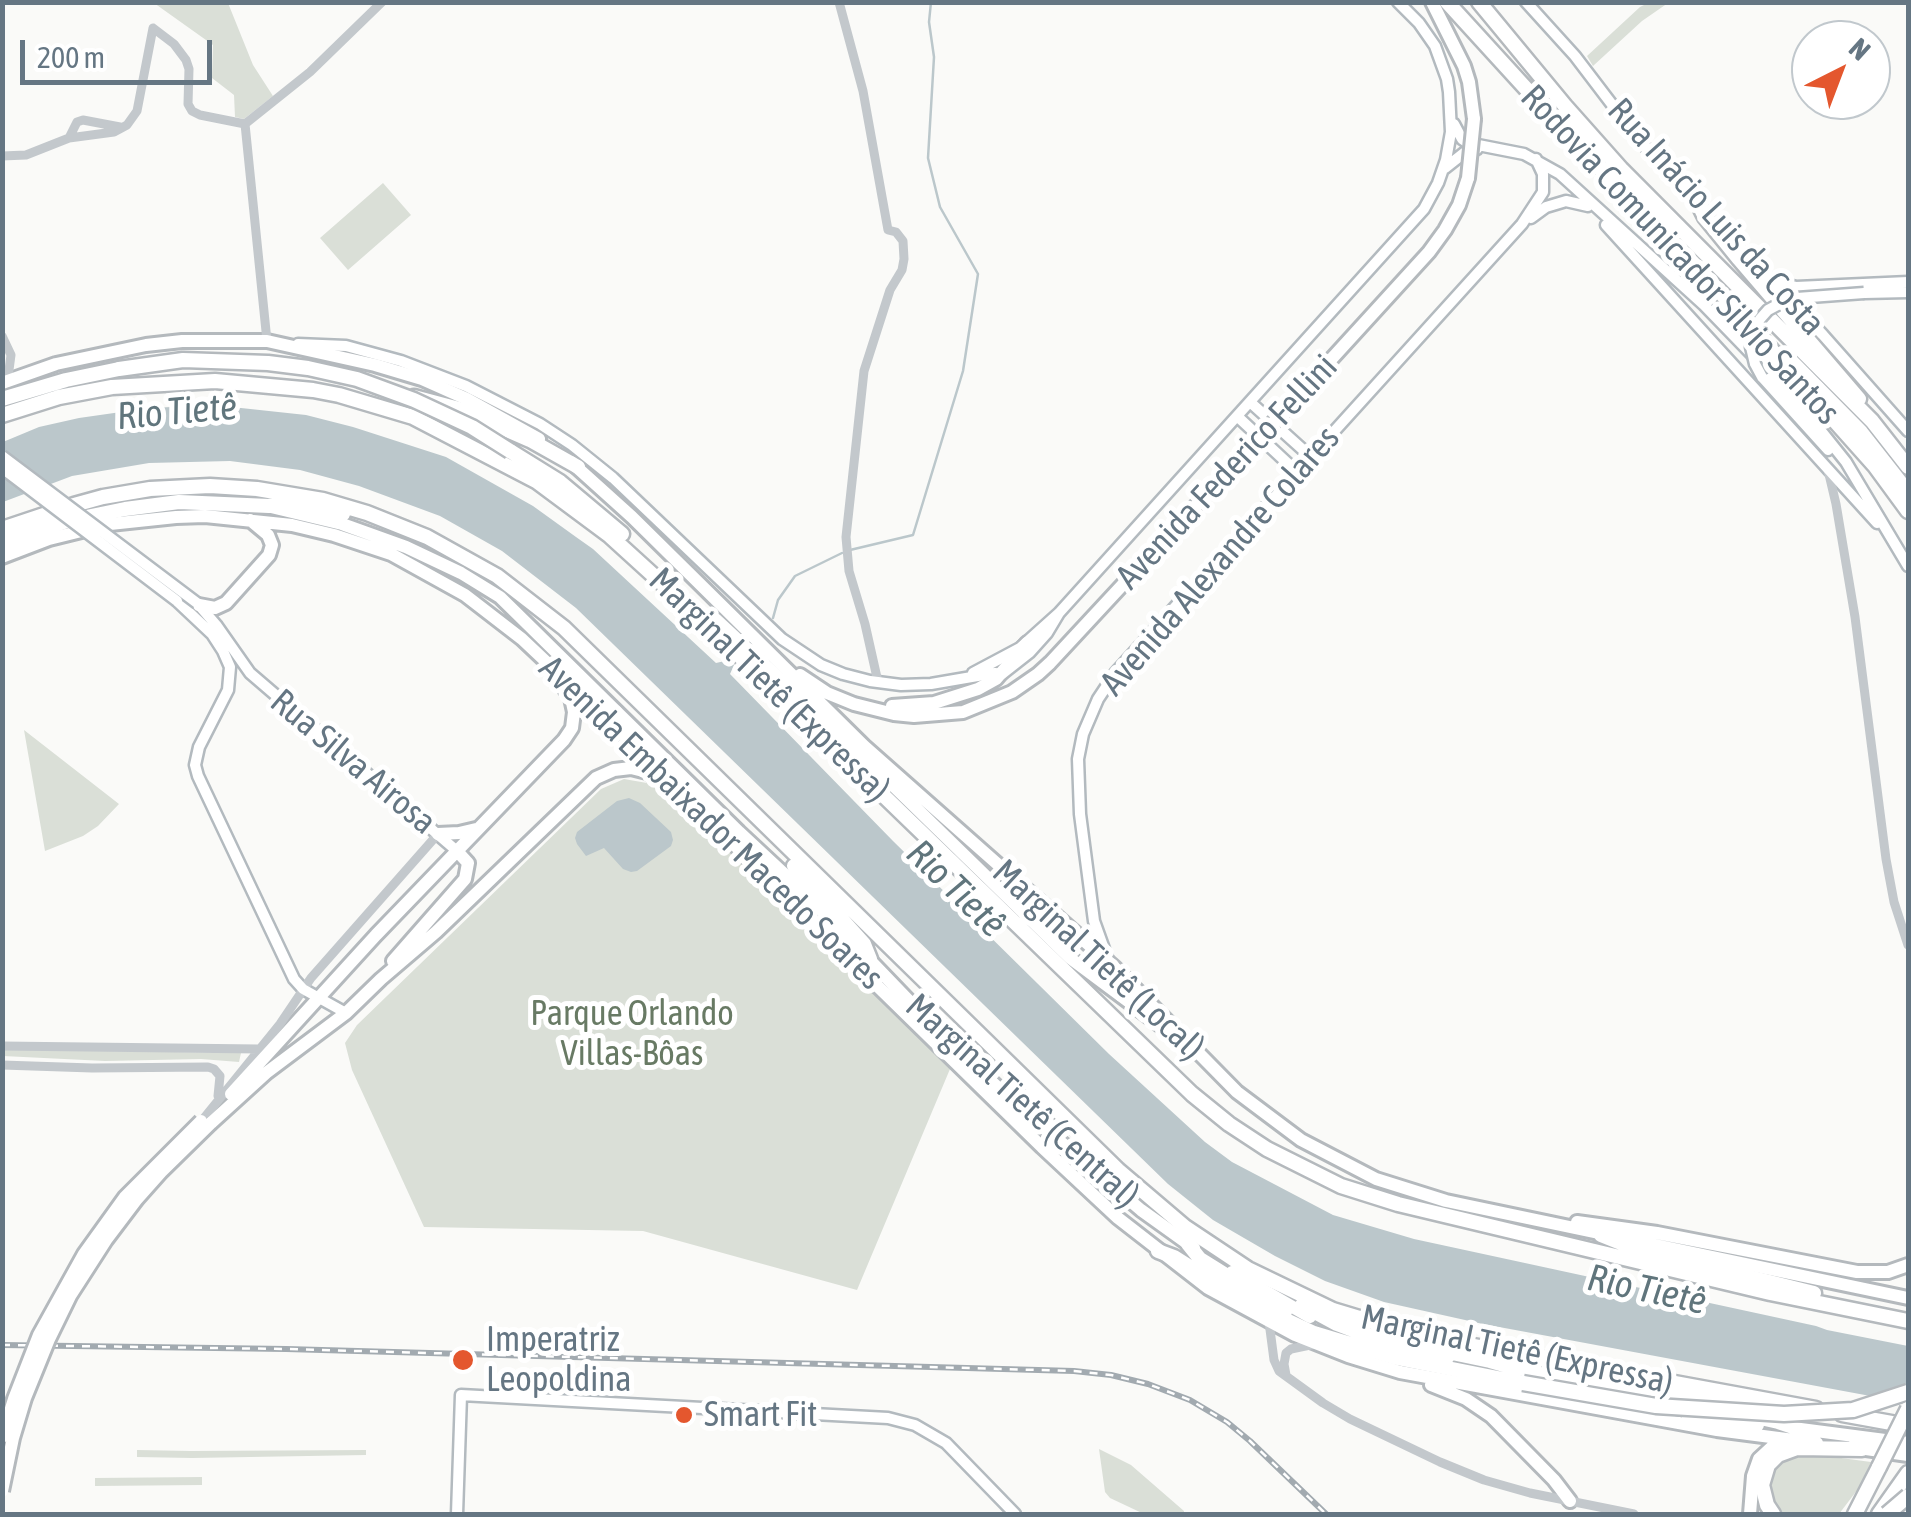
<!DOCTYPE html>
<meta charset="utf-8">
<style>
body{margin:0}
#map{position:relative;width:1911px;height:1517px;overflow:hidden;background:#fafaf8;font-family:"Asap Condensed",sans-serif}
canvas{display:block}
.frame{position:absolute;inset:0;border:5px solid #657683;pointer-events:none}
.north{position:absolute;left:1791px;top:20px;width:100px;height:100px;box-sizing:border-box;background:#fff;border:2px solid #c1c8cd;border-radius:50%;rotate:42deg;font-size:28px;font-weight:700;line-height:40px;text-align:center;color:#657683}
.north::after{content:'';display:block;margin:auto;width:35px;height:45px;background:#e4572e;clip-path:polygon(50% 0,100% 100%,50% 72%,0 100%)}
.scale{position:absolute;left:20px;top:40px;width:192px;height:45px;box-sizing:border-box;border:5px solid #657683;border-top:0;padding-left:12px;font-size:30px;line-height:35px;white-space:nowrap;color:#657683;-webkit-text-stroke:8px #fff;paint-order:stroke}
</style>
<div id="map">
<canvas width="1911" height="1517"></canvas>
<div class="frame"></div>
<div class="north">N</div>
<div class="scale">200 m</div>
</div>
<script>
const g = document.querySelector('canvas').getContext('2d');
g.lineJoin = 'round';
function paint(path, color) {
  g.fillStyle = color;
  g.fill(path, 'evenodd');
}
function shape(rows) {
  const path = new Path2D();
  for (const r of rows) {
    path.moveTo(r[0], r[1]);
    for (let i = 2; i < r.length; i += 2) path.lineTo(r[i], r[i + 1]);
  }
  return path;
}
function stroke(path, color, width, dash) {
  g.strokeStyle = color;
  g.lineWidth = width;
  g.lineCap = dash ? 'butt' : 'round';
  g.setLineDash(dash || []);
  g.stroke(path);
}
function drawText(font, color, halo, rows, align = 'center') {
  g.font = font + ' "Asap Condensed",sans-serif';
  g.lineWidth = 10;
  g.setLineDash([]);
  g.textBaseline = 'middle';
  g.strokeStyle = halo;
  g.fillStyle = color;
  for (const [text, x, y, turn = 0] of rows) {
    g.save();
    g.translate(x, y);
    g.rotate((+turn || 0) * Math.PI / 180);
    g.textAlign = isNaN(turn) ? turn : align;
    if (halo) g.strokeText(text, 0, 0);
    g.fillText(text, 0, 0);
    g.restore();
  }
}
paint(shape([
 [154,3,228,3,253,65,273,96,244,119,235,117,234,95,212,78,213,45],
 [1648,3,1668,3,1642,21,1593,66,1587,56,1640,7],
 [383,183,411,215,348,270,320,238],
 [24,730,119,804,98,826,83,836,45,851],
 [624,779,647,783,672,795,950,1069,857,1290,643,1231,424,1227,352,1070,345,1043,357,1025,601,789],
 [3,1049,106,1051,241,1053,239,1062,201,1059,105,1061,3,1056],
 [1099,1449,1131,1465,1184,1511,1184,1514,1144,1514,1110,1498,1105,1492],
 [137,1450,191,1451,366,1450,366,1455,192,1458,137,1457],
 [1804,1453,1871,1462,1858,1489,1839,1514,1781,1514,1772,1500,1770,1479,1774,1468,1784,1459],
 [202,1477,202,1485,95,1486,95,1478]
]), '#dadfd7');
paint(shape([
 [195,406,241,408,306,415,353,427,446,457,533,506,576,537,593,549,716,663,729,660,732,662,734,665,730,674,893,841,1109,1054,1205,1142,1232,1162,1333,1215,1414,1239,1816,1326,1827,1330,1908,1346,1908,1403,1483,1324,1384,1302,1325,1281,1275,1256,1213,1220,1168,1184,576,608,502,551,440,516,359,486,300,470,230,461,149,463,72,476,3,502,3,442,39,427,79,418,149,408],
 [629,798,640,803,671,832,673,840,671,846,637,871,631,872,623,869,604,848,586,856,577,844,575,838,577,832,617,801]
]), '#bbc7cb');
stroke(shape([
 [850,550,913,535,963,371,978,274,940,207,928,158,934,57,929,22,931,2],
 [773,618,778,600,795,576,842,553]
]), '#bbc7cb', 2.5);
const secondary = shape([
 [1526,2,1575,56,1639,140,1701,206],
 [1454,124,1462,139,1468,143,1524,154,1560,174,1704,305,1798,402,1846,462,1908,566],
 [1445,168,1464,153,1477,149],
 [1531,218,1546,207,1566,201,1588,206],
 [1716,222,1823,335,1908,431],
 [1606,225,1877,523],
 [1775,281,1796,287,1908,282],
 [1864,293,1908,292],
 [298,344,346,346,401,361,466,386,540,424,572,445,613,478,782,639,821,665,843,674,870,681,901,685,931,684,995,673,1002,674,1030,652,1047,633,1059,613],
 [1762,377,1828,450],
 [1250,402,1311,457],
 [1238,417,1297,472],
 [177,601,212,634,223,651,230,667,228,690,199,747,195,765,198,776,294,979,303,989,346,1013],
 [198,604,217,626,250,673,457,851],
 [973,673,1020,648,1059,613,1424,209,1438,183,1446,160,1451,132,1449,92,1447,79,1435,46,1419,23,1398,2],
 [1108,960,1094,921,1080,814,1078,759,1083,734,1098,699,1116,672,1522,224,1543,192,1543,174,1536,159],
 [457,1514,461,1395,888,1418,915,1425,946,1443,1015,1514]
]);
const trunk = shape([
 [1432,2,1464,66,1469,82,1474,119],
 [2,383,56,364,146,345,182,341,267,341,375,365,422,379,467,399,539,439],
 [1285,410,1429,252,1445,230,1459,205,1468,178],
 [571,462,632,517,864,746,1115,968,1237,1092,1301,1140,1376,1179,1446,1201,1908,1298],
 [271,507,342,524,406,547,461,573,500,597,739,832,811,899,934,1027,1009,1098,1141,1210,1194,1248],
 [2,557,49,539,110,524,176,517,205,516,292,525,334,535,391,554,465,595,522,639,663,772,770,881,1042,1147,1118,1218,1208,1288,1295,1335,1348,1356,1400,1372,1717,1430,1817,1443],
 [199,605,215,608,226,603,269,555,272,545,268,535,250,520],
 [800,675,827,693,854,704,894,714,914,716,963,712,1012,692,1038,674,1050,663,1255,442],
 [892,706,934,703,978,689,996,679,1027,643],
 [835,729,1070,958,1172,1034],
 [438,834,459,833,476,829],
 [393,961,465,879,468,863,457,851],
 [231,1094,376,935,564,740,572,728,574,712,571,698,561,683],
 [211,1123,266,1073,346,1013,381,979,436,932,596,778,614,770,631,768,647,772,664,783],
 [1577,1222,1657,1233,1857,1272,1888,1272,1908,1265],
 [1232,1272,1310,1317],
 [1365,1341,1398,1350,1448,1358],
 [1512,1368,1617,1387,1624,1392],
 [1431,1385,1466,1399,1491,1416,1554,1480,1570,1501],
 [1747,1416,1778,1423,1793,1428,1908,1443],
 [1688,1418,1758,1425],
 [1852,1447,1908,1455],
 [1750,1514,1753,1476,1759,1459,1772,1447,1787,1442]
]);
const motorway = shape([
 [1447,2,1552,117,1703,273,1875,466,1908,511],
 [1479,2,1565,106,1621,169,1872,421,1908,467],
 [1698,203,1705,217,1739,259,1859,399],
 [1792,362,1861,432,1908,492],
 [414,397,459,409,530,440,578,467],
 [2,399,66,380,119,369],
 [2,415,59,397,112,387,215,381,313,390,339,395,413,417,536,481,610,536,698,616,1192,1094,1229,1124,1267,1149,1341,1186,1398,1204,1770,1293,1908,1321],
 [510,451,560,482,622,534],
 [2,529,74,505,103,497,150,489,210,486,257,489,323,500,367,513,427,537,497,576,564,628,1118,1170,1185,1227,1248,1269,1333,1310,1419,1336,1816,1409],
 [2,544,67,521,125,509,179,502,269,506,287,503,343,514],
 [715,620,841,737],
 [794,866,864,944,870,959],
 [1601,1235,1636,1249,1814,1293],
 [1188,1244,1200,1259,1285,1312],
 [1158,1251,1174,1257,1237,1297,1314,1333,1397,1358,1523,1383],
 [1302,1305,1337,1324,1366,1335,1490,1361,1518,1369],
 [1617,1387,1749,1406],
 [1842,1414,1908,1426],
 [1773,1514,1767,1505,1762,1485,1768,1465,1778,1455,1797,1448,1862,1449],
 [1855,1514,1879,1467],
 [1879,1514,1908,1473]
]);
stroke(secondary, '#b3babf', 15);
stroke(trunk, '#b4b9bd', 18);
stroke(motorway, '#b4b9bd', 19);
stroke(shape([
 [839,2,863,91,888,230,896,232,903,241,904,259,902,270,890,290,864,371,846,537,849,571,865,624,878,682],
 [245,124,267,341],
 [245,124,310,72,382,2],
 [69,138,77,122,83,120,120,127],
 [2,156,26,155,69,138,114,132,127,125,137,111,153,28,174,44,186,60,189,69,188,104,192,111,200,115,245,124],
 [2,336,11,355,9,370,4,383],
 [1828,470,1836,504,1855,617,1886,859,1894,902,1908,945],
 [2,1046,259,1049],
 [2,1065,92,1068,208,1067,214,1069,220,1076,218,1096],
 [204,1118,280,1024,311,978,438,834],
 [1269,1322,1274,1360,1279,1371,1323,1403,1350,1419,1440,1462,1484,1480,1530,1493,1634,1514],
 [1286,1375,1284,1364,1286,1353,1291,1349,1315,1344]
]), '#c3c8cc', 9);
stroke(secondary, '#fff', 10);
stroke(trunk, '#fff', 12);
stroke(motorway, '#fff', 14);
const rail = shape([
 [2,1345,286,1349,1074,1371,1111,1375,1148,1384,1190,1400,1227,1422,1250,1441,1326,1514]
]);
stroke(rail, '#a2aab0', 6);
stroke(rail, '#fff', 2.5, [8]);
const secondaryBridge = shape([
 [1762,377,1755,364,1751,347,1753,333,1760,319,1768,310,1783,302,1797,298,1864,293],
 [2,456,197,603],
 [2,468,177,601]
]);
const trunkBridge = shape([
 [1468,178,1474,119],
 [1255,442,1285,410],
 [2,1437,14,1399,39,1335,84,1254,125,1197,201,1121],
 [2,1491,13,1438,25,1398,49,1339,70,1296,106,1240,137,1199,161,1172,211,1123]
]);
const motorwayBridge = shape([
 [119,369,183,360,268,363,308,368,357,379,414,400,472,427,510,451],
 [1523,1383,1656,1406,1784,1414,1853,1410,1908,1392],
 [1879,1467,1908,1409],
 [1887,1514,1908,1496]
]);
stroke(secondaryBridge, '#b3babf', 15, []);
stroke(trunkBridge, '#b4b9bd', 18, []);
stroke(motorwayBridge, '#b4b9bd', 19, []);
stroke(secondaryBridge, '#fff', 10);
stroke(trunkBridge, '#fff', 12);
stroke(motorwayBridge, '#fff', 14);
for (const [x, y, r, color] of [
 [463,1360,12,"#e4572e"],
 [684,1415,10,"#e4572e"]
]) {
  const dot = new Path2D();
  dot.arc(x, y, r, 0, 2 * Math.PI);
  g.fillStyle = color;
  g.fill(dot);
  stroke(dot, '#fff', 4);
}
drawText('35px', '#657683', '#fff', [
 ["Rua Inácio Luis da Costa",1716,217,48],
 ["Rodovia Comunicador Silvio Santos",1680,255,47],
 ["Avenida Federico Fellini",1227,472,-47],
 ["Avenida Alexandre Colares",1220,561,-49],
 ["Marginal Tietê (Expressa)",769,685,44],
 ["Rua Silva Airosa",353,762,40],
 ["Avenida Embaixador Macedo Soares",711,823,44],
 ["Marginal Tietê (Local)",1098,960,43],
 ["Marginal Tietê (Central)",1022,1101,42],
 ["Marginal Tietê (Expressa)",1517,1350,12]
]);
drawText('35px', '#687a64', '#fff', [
 ["Parque Orlando",632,1014],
 ["Villas-Bôas",632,1054]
]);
drawText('35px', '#657683', '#fff', [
 ["Imperatriz",486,1340],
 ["Leopoldina",486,1380],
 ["Smart Fit",704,1415]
], 'left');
drawText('italic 38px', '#60757c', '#fff', [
 ["Rio Tietê",177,412,-5],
 ["Rio Tietê",956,889,44],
 ["Rio Tietê",1647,1290,12]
]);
</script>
